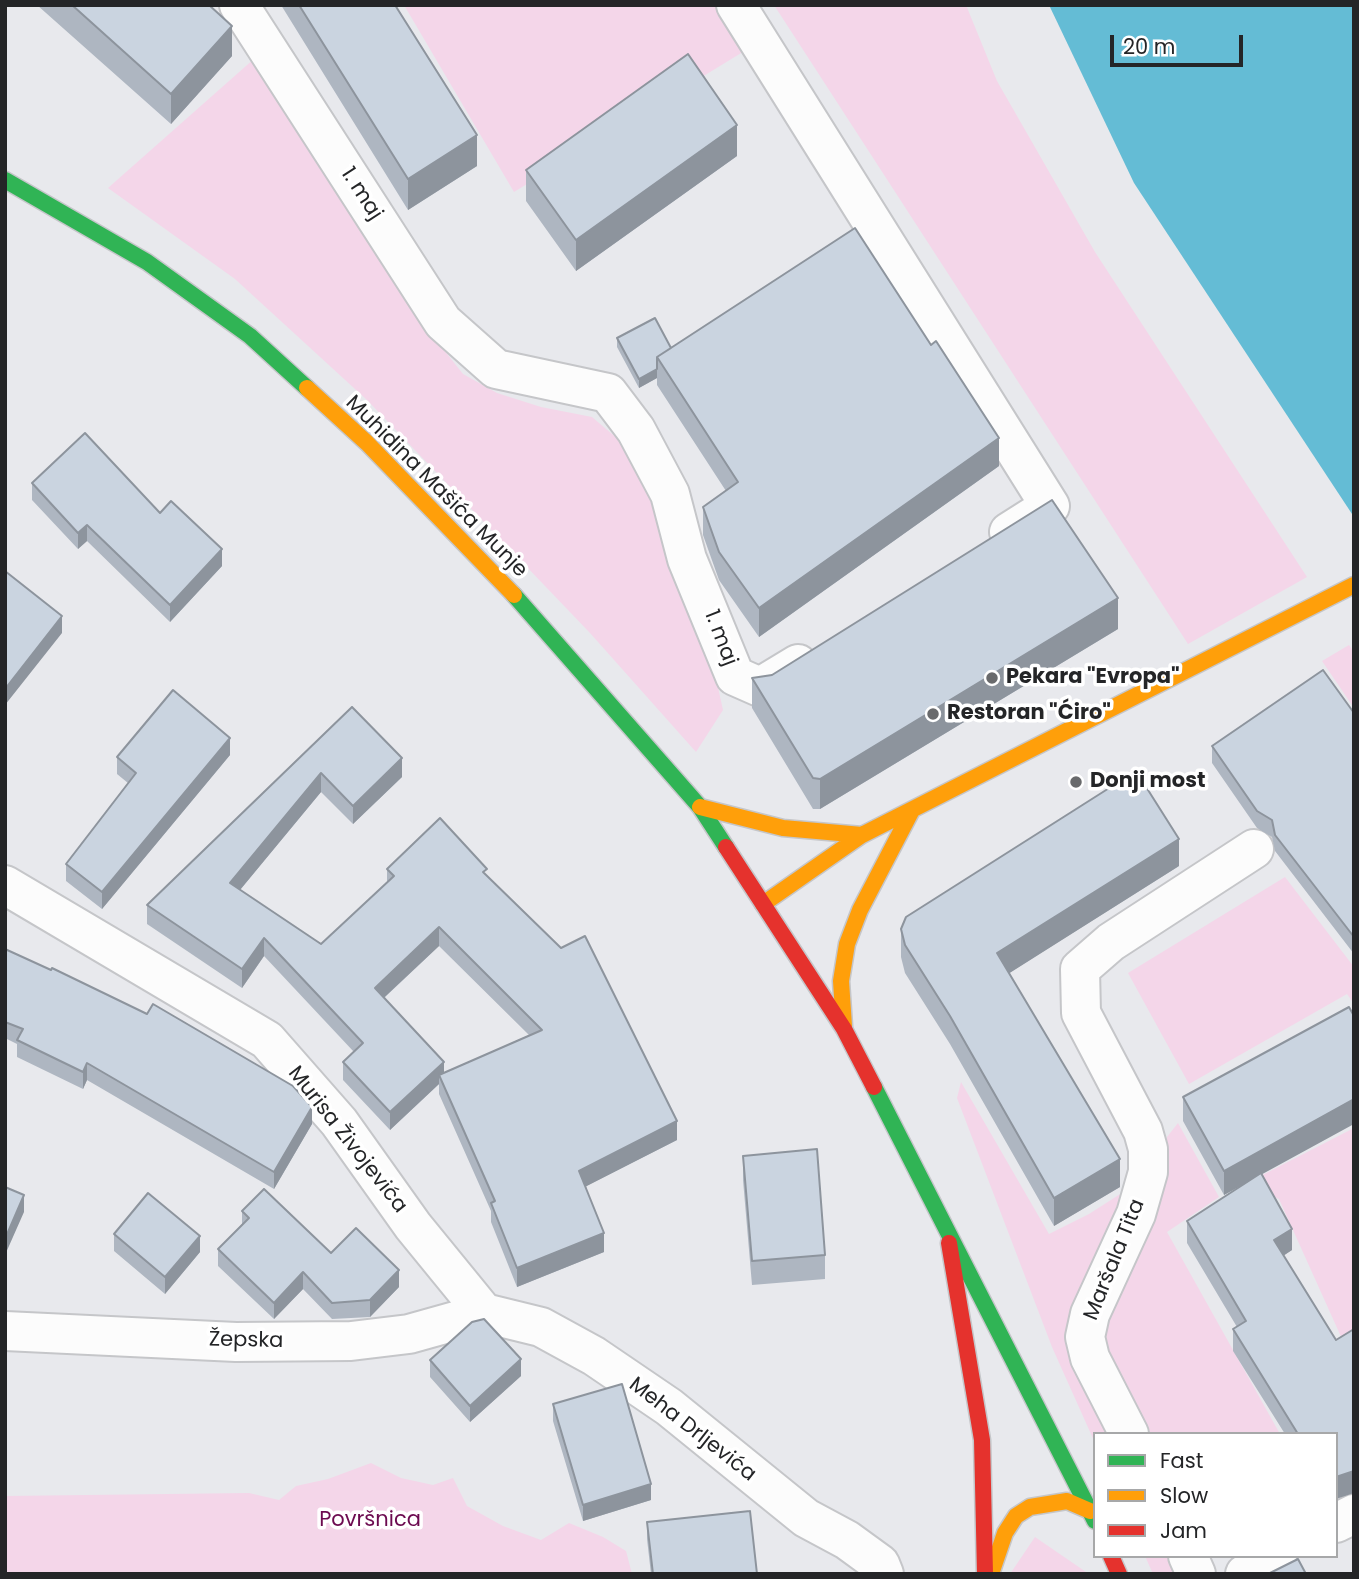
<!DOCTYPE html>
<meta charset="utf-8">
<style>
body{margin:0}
#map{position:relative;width:1359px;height:1579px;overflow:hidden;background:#e8e9ed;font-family:Poppins,sans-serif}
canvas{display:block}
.frame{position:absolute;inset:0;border:7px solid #242527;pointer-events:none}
.legend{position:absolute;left:1093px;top:1432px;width:245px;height:126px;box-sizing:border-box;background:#fff;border:2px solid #a7a8a9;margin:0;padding:9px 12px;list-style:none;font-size:21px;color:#242527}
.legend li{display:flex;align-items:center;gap:14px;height:35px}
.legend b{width:35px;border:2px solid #a7a8a9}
.scale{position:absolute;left:1110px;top:35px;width:133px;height:32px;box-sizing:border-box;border:4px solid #242527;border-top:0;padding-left:9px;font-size:21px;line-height:24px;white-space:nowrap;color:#242527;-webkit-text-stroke:5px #fff;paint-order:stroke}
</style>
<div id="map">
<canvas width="1359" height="1579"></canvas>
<div class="frame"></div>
<ul class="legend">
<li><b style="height:9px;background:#30b455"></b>Fast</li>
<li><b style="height:9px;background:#ff9f0a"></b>Slow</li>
<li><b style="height:9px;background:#e5322d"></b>Jam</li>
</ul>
<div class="scale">20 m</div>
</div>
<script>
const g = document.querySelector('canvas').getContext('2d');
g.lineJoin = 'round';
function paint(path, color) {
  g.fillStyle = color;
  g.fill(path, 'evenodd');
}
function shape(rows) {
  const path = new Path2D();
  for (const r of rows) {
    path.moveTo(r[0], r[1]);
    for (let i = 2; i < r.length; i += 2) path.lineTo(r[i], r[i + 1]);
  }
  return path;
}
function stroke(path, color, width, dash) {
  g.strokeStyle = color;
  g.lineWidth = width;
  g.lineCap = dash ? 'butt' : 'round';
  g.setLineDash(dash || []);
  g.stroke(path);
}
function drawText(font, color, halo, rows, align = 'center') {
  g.font = font + ' Poppins,sans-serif';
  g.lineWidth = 7;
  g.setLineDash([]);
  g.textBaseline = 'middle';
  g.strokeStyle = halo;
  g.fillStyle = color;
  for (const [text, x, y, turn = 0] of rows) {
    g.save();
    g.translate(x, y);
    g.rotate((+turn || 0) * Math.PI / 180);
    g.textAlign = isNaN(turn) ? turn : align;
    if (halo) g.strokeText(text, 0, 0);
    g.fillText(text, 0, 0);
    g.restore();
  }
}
paint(shape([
 [404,5,724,5,751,47,514,192],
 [774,5,966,5,997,81,1095,252,1307,577,1188,644],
 [255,58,440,345,463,374,497,393,541,407,592,417,625,445,653,486,711,656,723,710,696,752,590,633,367,400,235,279,108,188],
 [1349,645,1354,652,1354,708,1322,661],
 [1285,877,1354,967,1354,1004,1347,994,1189,1084,1128,973],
 [961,1082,1049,1234,1089,1214,1139,1182,1069,1337,1113,1434,1095,1434,1095,1443,1052,1347,957,1098],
 [1178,1123,1219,1197,1167,1232,1280,1434,1151,1434,1103,1341,1108,1307,1159,1193,1167,1137],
 [1354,1128,1354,1348,1347,1350,1279,1199,1245,1184],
 [371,1463,401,1478,433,1485,453,1478,467,1506,503,1526,541,1540,569,1523,603,1537,626,1551,632,1574,5,1574,5,1496,249,1493,279,1500,296,1486,328,1479],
 [1035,1537,1089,1574,1010,1574],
 [1145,1556,1169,1556,1176,1574,1153,1574]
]), '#f4d6e9');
paint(shape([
 [1049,5,1354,5,1354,517,1134,183]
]), '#64bcd5');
const street = shape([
 [239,5,443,322,496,369,608,393,636,430,670,494,687,559,735,676,760,687,798,664],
 [736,5,1050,506,1009,532],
 [5,885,267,1040,339,1122,413,1226,484,1313],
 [5,1331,236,1342,351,1341,409,1334,484,1313,541,1327,594,1356,669,1407,806,1518,847,1540,880,1564,884,1574],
 [1129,1434,1090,1358,1085,1337,1090,1314,1136,1214,1148,1172,1148,1149,1143,1131,1081,1013,1080,969,1111,942,1254,849],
 [1336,1523,1354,1514],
 [1188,1556,1196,1574],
 [1245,1574,1277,1556]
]);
const fast = shape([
 [5,180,147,262,250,336,307,388],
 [514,595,700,807,726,847],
 [874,1087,1095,1521]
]);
const slow = shape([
 [307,388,367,443,514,595],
 [700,807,783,828,862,835],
 [763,904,862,835,1354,585],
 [844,1026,841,981,847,944,860,910,911,812],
 [991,1574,1005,1533,1016,1516,1030,1507,1067,1501,1090,1511]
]);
const jam = shape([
 [726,847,844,1029,874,1087],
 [949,1243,982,1440,985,1574],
 [1111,1556,1119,1574]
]);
stroke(street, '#c5c6c9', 42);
stroke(fast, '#c5c6c9', 19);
stroke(slow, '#c5c6c9', 19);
stroke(jam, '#c5c6c9', 19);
stroke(street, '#fcfcfc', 38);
stroke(fast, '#30b455', 16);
stroke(slow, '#ff9f0a', 16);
stroke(jam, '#e5322d', 16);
paint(shape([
 [37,5,209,5,232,56,171,124],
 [281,5,395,5,477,166,408,210],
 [737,156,576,271,526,201,526,170],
 [617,338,671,348,999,466,759,637,719,580,703,535,703,507,726,491,657,385,657,378,639,388,617,347],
 [32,483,160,513,222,566,170,622,87,541,78,549,32,500],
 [1118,629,820,809,813,809,752,708,752,678],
 [352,707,402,777,353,824,321,792,240,890,321,944,387,883,387,869,487,876,677,1140,586,1186,604,1252,517,1287,491,1222,491,1211,439,1094,439,1084,390,1130,343,1080,343,1062,354,1052,264,956,242,988,147,924,147,905],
 [439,946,529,1035,444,1073,384,998],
 [1354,713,1354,954,1275,851,1272,837,1257,828,1212,763,1212,746],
 [230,755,102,909,66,881,66,864,128,783,117,774,117,757],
 [1179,866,1009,973,1120,1187,1054,1226,950,1044,905,973,901,957,901,929],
 [5,949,312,1124,274,1189,87,1080,83,1089,17,1057,17,1044,5,1038],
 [1183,1097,1262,1174,1292,1250,1284,1255,1336,1434,1285,1434,1233,1351,1233,1329,1237,1327,1187,1243,1187,1221,1244,1184,1224,1195,1183,1121],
 [743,1156,825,1255,825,1279,752,1285,743,1180],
 [242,1211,331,1253,399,1287,370,1317,332,1319,303,1289,274,1319,218,1266,218,1249,242,1224],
 [114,1234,200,1252,165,1294,114,1251],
 [430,1360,521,1376,470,1422,430,1377],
 [553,1404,651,1500,583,1521,553,1421],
 [647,1522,757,1574,651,1574,647,1539]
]), '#aeb6c1');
paint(shape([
 [232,26,232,56,171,124,171,94],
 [737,125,737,156,576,271,576,240],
 [477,135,477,166,408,210,408,179],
 [657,369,657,378,639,388,639,379],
 [999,438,999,466,759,637,759,608],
 [87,525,87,541,78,549,78,533],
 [222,549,222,566,170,622,170,605],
 [1118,598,1118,629,820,809,820,779],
 [62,616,62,633,5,705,5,689],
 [230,738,230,755,102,909,102,892],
 [402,758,402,777,353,824,353,806],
 [321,773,321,792,230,902,230,883],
 [1179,839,1179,866,997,981,997,953],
 [439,927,439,946,375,1006,375,988],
 [264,938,264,956,242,988,242,969],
 [444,1062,444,1080,439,1075,439,1084,390,1130,390,1112],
 [87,1063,87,1080,83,1089,83,1072],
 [1354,1099,1354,1124,1224,1195,1224,1171],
 [312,1107,312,1124,274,1189,274,1172],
 [677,1121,677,1140,579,1190,579,1171],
 [1120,1159,1120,1187,1054,1226,1054,1198],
 [24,1195,24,1212,5,1255,5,1239],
 [1292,1229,1292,1250,1274,1262,1274,1240],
 [604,1233,604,1252,517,1287,517,1268],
 [200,1236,200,1252,165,1294,165,1277],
 [399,1270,399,1287,370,1317,370,1300],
 [303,1272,303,1289,274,1319,274,1303],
 [521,1359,521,1376,470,1422,470,1406],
 [1354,1471,1354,1493,1336,1499,1336,1477],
 [651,1484,651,1500,583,1521,583,1505]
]), '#8d949d');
const building = shape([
 [72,5,209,5,232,26,171,94,72,5],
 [299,5,395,5,477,135,408,179,299,5],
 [688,54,737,125,576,240,526,170,688,54],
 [855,228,931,345,936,341,999,438,759,608,719,552,703,507,738,482,657,357,855,228],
 [655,318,671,348,657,357,657,369,639,379,617,338,655,318],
 [85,433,160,513,171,501,222,549,170,605,87,525,78,533,32,483,85,433],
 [1052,500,1118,598,820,779,813,778,752,678,772,675,1052,500],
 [5,571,62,616,5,689,5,571],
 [1323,670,1354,713,1354,937,1275,835,1272,820,1257,811,1212,746,1323,670],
 [173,690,230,738,102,892,66,864,136,773,117,757,173,690],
 [352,707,402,758,353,806,321,773,230,883,321,944,394,876,387,869,440,818,487,869,483,872,561,948,585,936,677,1121,579,1171,604,1233,517,1268,491,1203,495,1201,439,1075,542,1030,439,927,375,988,444,1062,390,1112,343,1062,363,1043,264,938,242,969,147,905,352,707],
 [1136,771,1179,839,997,953,1120,1159,1054,1198,950,1016,905,945,901,929,906,917,1136,771],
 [5,949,51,970,52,968,147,1014,153,1004,293,1086,312,1107,274,1172,87,1063,83,1072,17,1040,23,1029,5,1022,5,949],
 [1349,1007,1354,1016,1354,1099,1224,1171,1183,1097,1349,1007],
 [817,1149,825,1255,752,1261,743,1156,817,1149],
 [1261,1173,1292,1229,1274,1240,1336,1340,1354,1329,1354,1471,1336,1477,1336,1434,1298,1434,1233,1329,1246,1321,1187,1221,1261,1173],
 [5,1187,24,1195,5,1239,5,1187],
 [264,1189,331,1253,356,1228,399,1270,370,1300,332,1303,303,1272,274,1303,218,1249,249,1218,242,1211,264,1189],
 [148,1193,200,1236,165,1277,114,1234,148,1193],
 [484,1319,521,1359,470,1406,430,1360,472,1322,484,1319],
 [622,1384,651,1484,583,1505,553,1404,622,1384],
 [750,1511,757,1574,653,1574,647,1522,750,1511],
 [1298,1559,1306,1574,1268,1574,1298,1559]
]);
paint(building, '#cad4e0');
stroke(building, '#8d949d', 2);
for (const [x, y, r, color] of [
 [992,678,7,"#696a6c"],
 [933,714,7,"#696a6c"],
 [1076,782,7,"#696a6c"]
]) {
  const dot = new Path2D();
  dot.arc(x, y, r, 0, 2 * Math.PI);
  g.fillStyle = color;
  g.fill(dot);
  stroke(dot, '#fff', 2.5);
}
drawText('21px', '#242527', '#fff', [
 ["1. maj",361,194,57],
 ["Muhidina Mašića Munje",436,487,45],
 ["1. maj",720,638,69],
 ["Murisa Živojevića",347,1140,52],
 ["Maršala Tita",1115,1260,-68],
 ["Žepska",246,1341,1],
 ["Meha Drljevića",692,1430,38]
]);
drawText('bold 21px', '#242527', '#fff', [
 ["Pekara \"Evropa\"",1006,678],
 ["Restoran \"Ćiro\"",947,714],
 ["Donji most",1090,782]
], 'left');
drawText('21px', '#6c0a50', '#fff', [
 ["Površnica",370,1521]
]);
</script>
